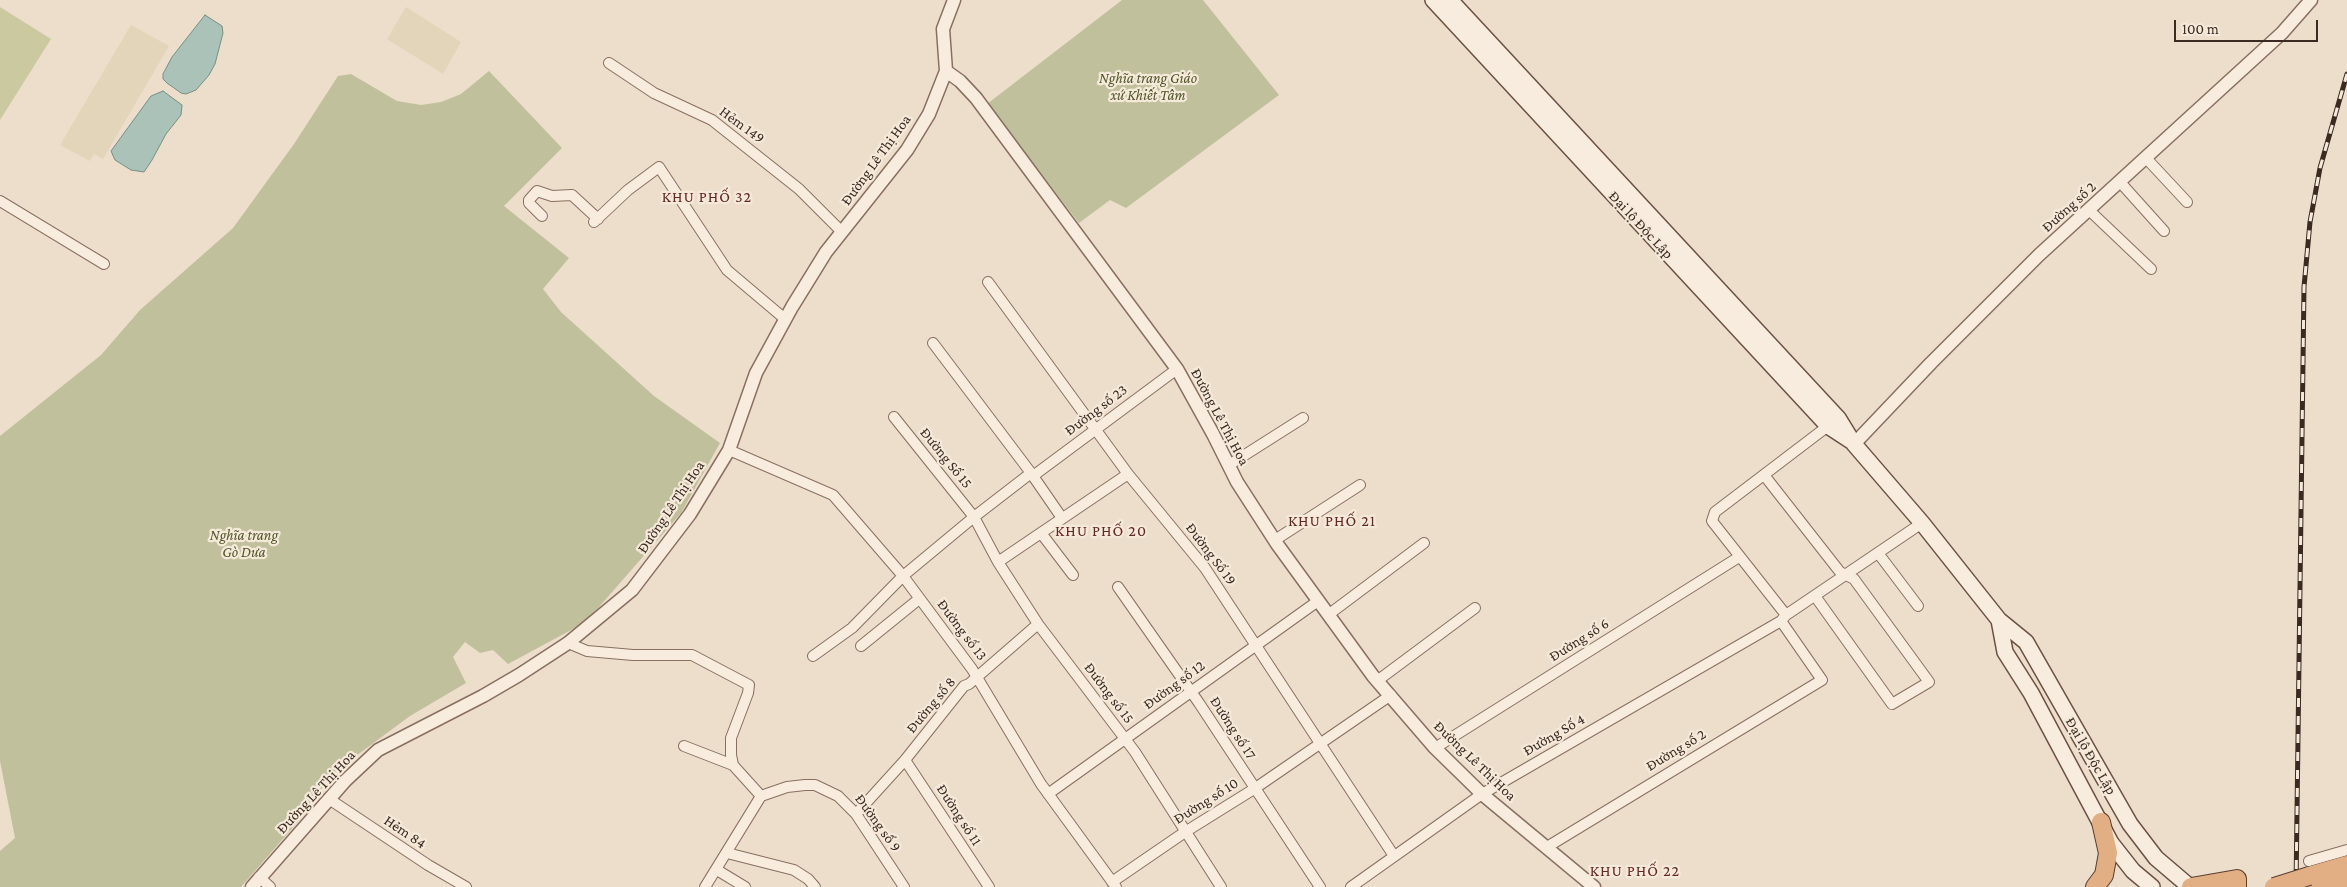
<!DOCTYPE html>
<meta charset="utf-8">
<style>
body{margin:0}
#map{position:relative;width:2347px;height:887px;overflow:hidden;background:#eddecb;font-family:"Crimson Pro",serif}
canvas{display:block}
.scale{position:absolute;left:2174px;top:20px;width:144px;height:22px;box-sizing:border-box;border:2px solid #3b2a22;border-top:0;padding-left:6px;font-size:15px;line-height:18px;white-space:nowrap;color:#3b2a22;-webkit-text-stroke:4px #f5e9da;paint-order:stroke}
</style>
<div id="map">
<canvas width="2347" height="887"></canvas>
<div class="scale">100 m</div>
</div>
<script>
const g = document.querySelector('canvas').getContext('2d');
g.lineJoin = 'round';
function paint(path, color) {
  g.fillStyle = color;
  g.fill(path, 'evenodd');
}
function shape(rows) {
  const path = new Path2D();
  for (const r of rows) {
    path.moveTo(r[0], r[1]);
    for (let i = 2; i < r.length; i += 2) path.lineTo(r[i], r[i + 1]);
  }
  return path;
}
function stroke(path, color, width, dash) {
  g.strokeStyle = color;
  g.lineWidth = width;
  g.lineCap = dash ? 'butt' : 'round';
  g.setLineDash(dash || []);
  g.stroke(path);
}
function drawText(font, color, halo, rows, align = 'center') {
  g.font = font + ' "Crimson Pro",serif';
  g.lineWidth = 4.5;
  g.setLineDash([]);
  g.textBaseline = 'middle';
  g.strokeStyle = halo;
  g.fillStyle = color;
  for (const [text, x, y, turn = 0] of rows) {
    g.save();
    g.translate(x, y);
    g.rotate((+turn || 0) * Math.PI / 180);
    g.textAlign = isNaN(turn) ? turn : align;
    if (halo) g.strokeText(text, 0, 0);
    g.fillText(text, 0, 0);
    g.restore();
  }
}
paint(shape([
 [406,7,461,42,443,74,387,39],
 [131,25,169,46,103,159,94,154,90,161,60,145]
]), '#e2d5b9');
paint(shape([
 [0,7,51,39,0,120]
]), '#cbc99f');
paint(shape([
 [1122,0,1203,0,1279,95,1126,208,1110,200,1079,223,987,104],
 [489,71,562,148,504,206,569,258,543,289,561,312,654,396,720,443,681,513,586,622,508,664,493,650,480,653,465,642,453,657,466,683,410,716,333,773,295,825,241,887,0,887,0,851,15,838,0,761,0,436,101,355,140,310,233,228,294,144,338,76,351,74,397,101,421,105,441,102,461,94]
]), '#c1c09d');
const water = shape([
 [205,15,222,26,223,33,215,64,209,75,196,90,186,94,181,93,167,83,163,79,163,74,172,57,205,15],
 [163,91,182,105,181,115,166,134,152,160,144,172,131,170,115,160,111,151,151,96,163,91]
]);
paint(water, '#abc2b8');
stroke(water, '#729084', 1);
const minor = shape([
 [609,63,654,93,712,120,799,189,842,232],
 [2146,158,2187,202],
 [2120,182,2164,231],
 [0,201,104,264],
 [2090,211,2151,269],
 [542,216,529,203,529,200,537,191,552,196,572,195,598,219],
 [594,222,628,190,659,167,727,270,785,319],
 [988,282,1128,474,1205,568,1394,856],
 [933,343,1031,473],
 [894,417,974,517,998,562,1038,624,1135,752,1221,887],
 [729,450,833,495,903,576,972,669,1041,784,1116,887],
 [1229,465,1303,418],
 [1764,475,1840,572,1854,579,1929,682,1892,704,1815,596],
 [1033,476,1177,369],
 [1033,476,1062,518],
 [1041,533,1073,575],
 [1275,540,1360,485],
 [1878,553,1918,606],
 [998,562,1128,474],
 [1118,587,1199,703,1320,887],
 [1328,615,1424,543],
 [1786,615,1712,521,1715,512,1828,426],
 [568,643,587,651,633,655,692,655,749,685,748,693,731,738,731,755,733,765,761,796],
 [861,646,919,599],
 [813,656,852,628,903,576,974,517,1031,473,1033,476],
 [1377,681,1475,608],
 [684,746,733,765],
 [1435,748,1739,557],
 [905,760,989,887],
 [1048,794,1318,601],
 [761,796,787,787,805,785,815,785,838,796,856,814,904,887],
 [329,799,428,865,466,887],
 [856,814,905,760,964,686,969,684,1038,624],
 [1547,847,1822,680,1781,621],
 [727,853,794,870,808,879,815,887],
 [2309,861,2347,850],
 [717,870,745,887],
 [259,877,270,887],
 [1112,882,1185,832,1254,789,1391,695],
 [705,887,761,796],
 [1351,887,1482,794,1781,621,1786,615,1922,523]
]);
const tertiary = shape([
 [946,71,960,81,976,98,1177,369,1213,434,1237,482,1277,544,1373,676,1435,748,1482,794,1594,887],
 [1854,444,1931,363,2039,255,2282,33,2311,0],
 [252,887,345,781,378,750,483,696,519,675,568,643,632,590,690,514,729,450,756,373,792,307,826,252,907,150,929,114,946,71,943,29,954,0]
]);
const secondary = shape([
 [1433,0,1828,426,1851,441],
 [1450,0,1838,418,1854,444,1922,523,1999,620,2026,642,2130,824,2156,858,2190,887],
 [1999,620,2005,652,2031,693,2111,843,2133,871,2152,887]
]);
const trunk = shape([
 [2309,876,2347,865],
 [2095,887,2104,875,2108,853,2101,822],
 [2191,887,2237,879,2237,887],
 [2317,887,2347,878]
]);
stroke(minor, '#896f60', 12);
stroke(tertiary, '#896f60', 15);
stroke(secondary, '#6b5143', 18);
stroke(trunk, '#583f33', 20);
stroke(minor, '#f8ecde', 10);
stroke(tertiary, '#f8ecde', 12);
stroke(secondary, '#f8ecde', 15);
stroke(trunk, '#e2ae84', 18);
const rail = shape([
 [2296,887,2304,287,2310,222,2320,168,2347,74]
]);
stroke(rail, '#3b2a22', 5);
stroke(rail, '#f5e9da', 3, [9]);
const trunkBridge = shape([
 [2274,887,2309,876]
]);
stroke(trunkBridge, '#583f33', 20, []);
stroke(trunkBridge, '#e2ae84', 18);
drawText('italic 15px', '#51562a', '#f5e9da', [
 ["Nghĩa trang Giáo",1148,78],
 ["xứ Khiết Tâm",1148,95],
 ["Nghĩa trang",244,535],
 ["Gò Dưa",244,552]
]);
drawText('15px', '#3b2a22', '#f5e9da', [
 ["Hẻm 149",742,125,36],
 ["Đường Lê Thị Hoa",876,160,-54],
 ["Đường số 2",2069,207,-42],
 ["Đại lộ Độc Lập",1641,225,47],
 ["Đường số 23",1096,410,-37],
 ["Đường Lê Thị Hoa",1220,417,62],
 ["Đường Số 15",946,458,51],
 ["Đường Lê Thị Hoa",671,507,-56],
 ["Đường Số 19",1211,554,53],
 ["Đường số 13",962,630,53],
 ["Đường số 6",1579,640,-32],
 ["Đường số 12",1174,685,-36],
 ["Đường số 15",1109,693,53],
 ["Đường số 8",931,705,-50],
 ["Đường số 17",1233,728,57],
 ["Đường Số 4",1554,735,-30],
 ["Đường số 2",1676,750,-31],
 ["Đại lộ Độc Lập",2091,756,60],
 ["Đường Lê Thị Hoa",1475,761,44],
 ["Đường Lê Thị Hoa",316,792,-47],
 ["Đường số 10",1206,801,-32],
 ["Đường số 11",959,815,57],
 ["Đường số 9",878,823,54],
 ["Hẻm 84",405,832,34]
]);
g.letterSpacing = '1px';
drawText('16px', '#652824', '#f5e9da', [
 ["KHU PHỐ 32",707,197],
 ["KHU PHỐ 21",1332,521],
 ["KHU PHỐ 20",1101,531],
 ["KHU PHỐ 22",1635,871]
]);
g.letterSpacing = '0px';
</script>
